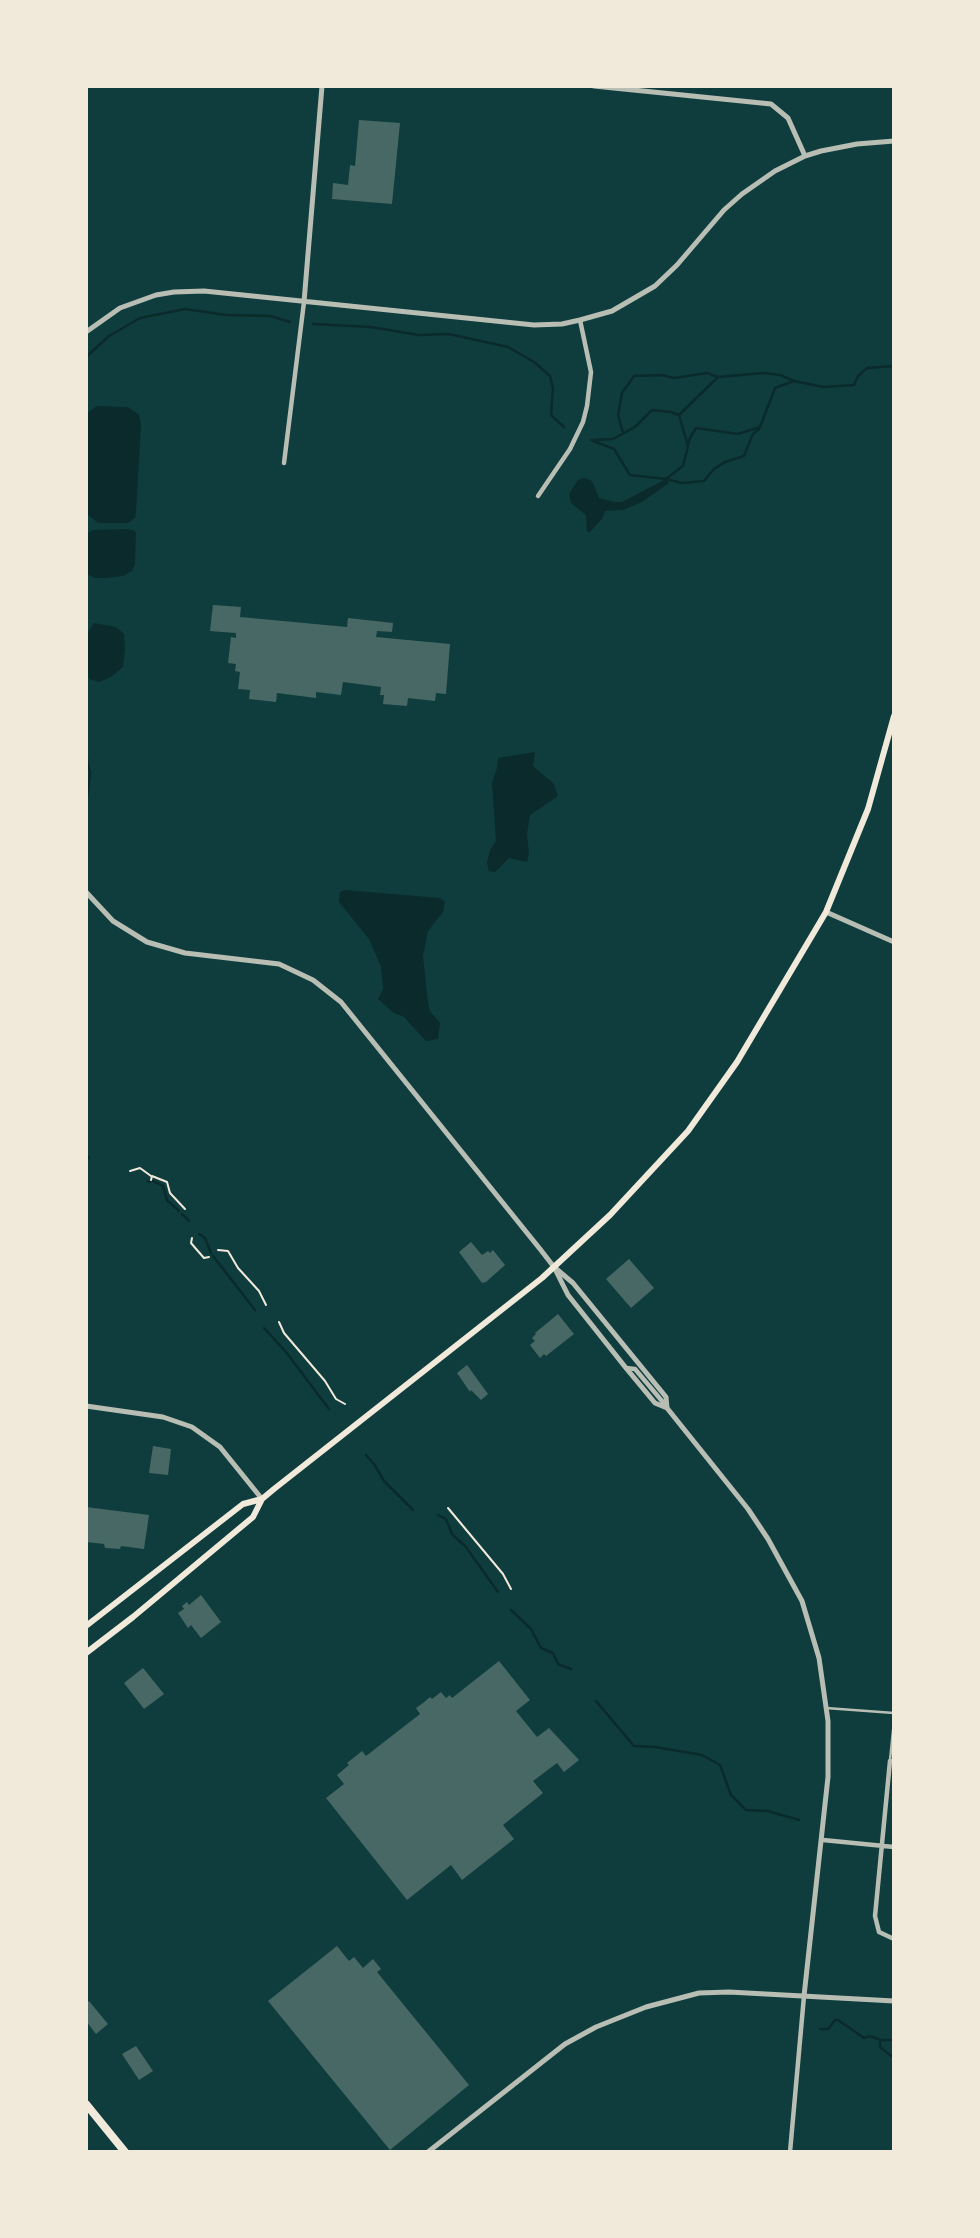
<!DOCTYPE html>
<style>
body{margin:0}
#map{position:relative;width:980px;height:2238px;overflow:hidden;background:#0f3d3e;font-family:Signika,sans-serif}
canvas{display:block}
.frame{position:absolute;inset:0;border:88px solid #f1e9da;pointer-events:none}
</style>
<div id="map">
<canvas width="980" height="2238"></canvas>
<div class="frame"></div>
</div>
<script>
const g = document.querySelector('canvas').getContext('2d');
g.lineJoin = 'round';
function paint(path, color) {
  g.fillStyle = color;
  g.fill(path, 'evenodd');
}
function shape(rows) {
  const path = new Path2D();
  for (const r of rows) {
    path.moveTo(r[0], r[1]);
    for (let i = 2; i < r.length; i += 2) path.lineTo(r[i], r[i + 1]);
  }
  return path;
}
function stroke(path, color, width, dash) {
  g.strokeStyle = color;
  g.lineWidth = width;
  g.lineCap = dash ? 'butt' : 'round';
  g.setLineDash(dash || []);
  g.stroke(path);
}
paint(shape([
 [97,406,128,407,139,415,141,424,136,512,135,518,128,523,98,523,86,513,86,417,87,413],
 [584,478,592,481,599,498,615,502,622,502,666,479,669,483,642,502,623,510,605,511,602,519,589,533,587,531,586,515,571,503,569,494,578,480],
 [125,529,134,530,136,533,135,564,132,571,123,576,106,578,95,578,87,574,87,533,93,530],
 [94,623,116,627,124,634,125,649,123,667,111,677,99,682,89,679,87,665,86,635],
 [535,752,533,766,553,783,558,796,530,815,527,834,529,854,527,862,509,858,495,872,489,871,487,863,490,850,496,841,492,783,497,768,498,758],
 [345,890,440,898,445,902,443,912,428,931,423,956,428,1003,430,1011,440,1023,438,1039,426,1041,404,1017,394,1013,378,999,383,989,381,967,369,939,339,902,340,892]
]), '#0a2a2b');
stroke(shape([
 [313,324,371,327,419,335,449,334,508,347,534,362,550,376,553,388,551,415,564,427],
 [86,357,109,336,140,318,185,309,226,315,270,316,290,322],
 [679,415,688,446],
 [623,433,618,415,622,393,634,376,662,375,674,378,707,373,718,377],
 [591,440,614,449,630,475,666,479,683,466,690,438,696,428,738,434,760,427,775,388,794,381,823,387,854,385,858,376,867,368,894,366],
 [594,440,613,439,635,427,652,410,671,412,679,415,718,377,764,373,780,375,794,381],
 [666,479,682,483,704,481,714,469,725,462,744,456,753,434,759,429],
 [86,754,90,773,86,807],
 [86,1154,89,1158],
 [148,1181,150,1182],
 [153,1181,163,1186,167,1200,179,1211],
 [182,1214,189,1221],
 [199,1234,205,1238,211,1253],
 [213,1256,255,1310],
 [264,1328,286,1352,329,1409],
 [366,1455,374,1464,384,1481,413,1510],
 [438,1515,446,1519,452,1534,466,1547,498,1592],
 [511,1610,531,1629,541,1648,553,1653,558,1664,571,1669],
 [596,1701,634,1746,655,1747,702,1755,720,1765,731,1795,746,1810,768,1811,799,1820],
 [820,2029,828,2029,835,2020,838,2020,864,2038,870,2036,881,2040,894,2040],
 [880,2041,880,2047,894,2058]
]), '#0a2a2b', 2.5);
paint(shape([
 [359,120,400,123,392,204,332,199,333,183,348,185,350,165,355,166],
 [213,605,241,607,240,617,347,627,348,618,393,623,392,632,377,631,376,637,450,644,446,694,436,693,435,701,408,698,407,706,383,704,384,695,380,695,381,687,343,682,341,695,316,692,316,698,277,693,276,702,249,699,250,690,238,689,240,672,235,671,236,664,228,663,231,637,236,638,236,633,210,631],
 [471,1242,482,1255,488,1251,490,1253,493,1250,505,1265,486,1282,482,1283,459,1252],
 [629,1259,654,1288,631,1308,606,1279],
 [558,1314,574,1334,546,1356,544,1354,540,1358,530,1345,535,1341,532,1338,536,1334,535,1333],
 [467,1365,488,1394,481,1400,471,1390,470,1392,457,1373],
 [153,1446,171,1449,168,1475,149,1473],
 [86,1507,149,1515,144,1549,121,1546,120,1549,105,1548,104,1544,86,1542],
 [201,1595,221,1622,201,1638,191,1625,188,1628,178,1613,184,1609,182,1606,187,1602,189,1605],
 [499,1661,530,1700,516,1711,537,1737,549,1728,579,1760,564,1772,557,1763,533,1781,543,1793,503,1825,514,1839,462,1880,451,1865,407,1900,326,1798,344,1784,337,1775,349,1765,347,1763,362,1751,366,1756,420,1714,416,1708,423,1703,430,1697,432,1699,441,1692,446,1698,450,1695,452,1698],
 [143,1668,164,1694,144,1709,124,1683],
 [337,1946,349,1961,354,1957,363,1968,373,1959,381,1969,377,1972,469,2085,390,2150,268,2001],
 [89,2001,108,2024,96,2034,86,2021,86,2004],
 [136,2046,153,2071,139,2080,122,2054]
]), '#486865');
stroke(shape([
 [130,1171,140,1168,151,1176],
 [151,1180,152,1176,167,1182,170,1193,185,1209],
 [192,1238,191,1243,197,1250,204,1258,209,1257],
 [218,1250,228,1251,238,1268,259,1291,266,1305],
 [279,1322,284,1333,325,1381,336,1399,345,1404],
 [448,1508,503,1574,511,1589]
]), '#f1e9da', 2);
stroke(shape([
 [826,1708,894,1713],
 [890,1760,894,1721]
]), '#b8beb3', 2.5);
stroke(shape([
 [284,463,304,302],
 [538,496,570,449,583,422,587,406,591,372,580,320],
 [626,1368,635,1369,667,1407],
 [894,1762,890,1761,875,1916,879,1932,894,1939],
 [823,1840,894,1847],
 [790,2152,804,1996]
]), '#b8beb3', 4.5);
stroke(shape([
 [594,86,771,104,788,118,805,156],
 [304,302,322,86],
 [86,332,120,308,156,295,174,292,204,291,534,325,562,324,580,320,612,311,655,286,677,265,724,210,742,194,775,171,805,156,821,151,857,144,894,141],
 [86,892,113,921,147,942,185,953,279,964,313,980,341,1002,540,1249,554,1267,568,1295,626,1368,655,1403,667,1408],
 [826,912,894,942],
 [554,1267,573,1283,666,1397,667,1408,748,1509,768,1539,802,1601,819,1658,828,1721,828,1777,804,1996],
 [86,1406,163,1417,192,1427,220,1447,262,1499],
 [428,2152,565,2044,596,2027,646,2007,699,1993,729,1992,894,2001]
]), '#b8beb3', 5);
stroke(shape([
 [86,1626,243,1504,262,1499],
 [86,1653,133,1617,253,1517,262,1499,274,1489,542,1278,610,1215,688,1131,737,1062,826,912,868,809,894,716]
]), '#f1e9da', 6);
stroke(shape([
 [86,2104,125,2152]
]), '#f1e9da', 8);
</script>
